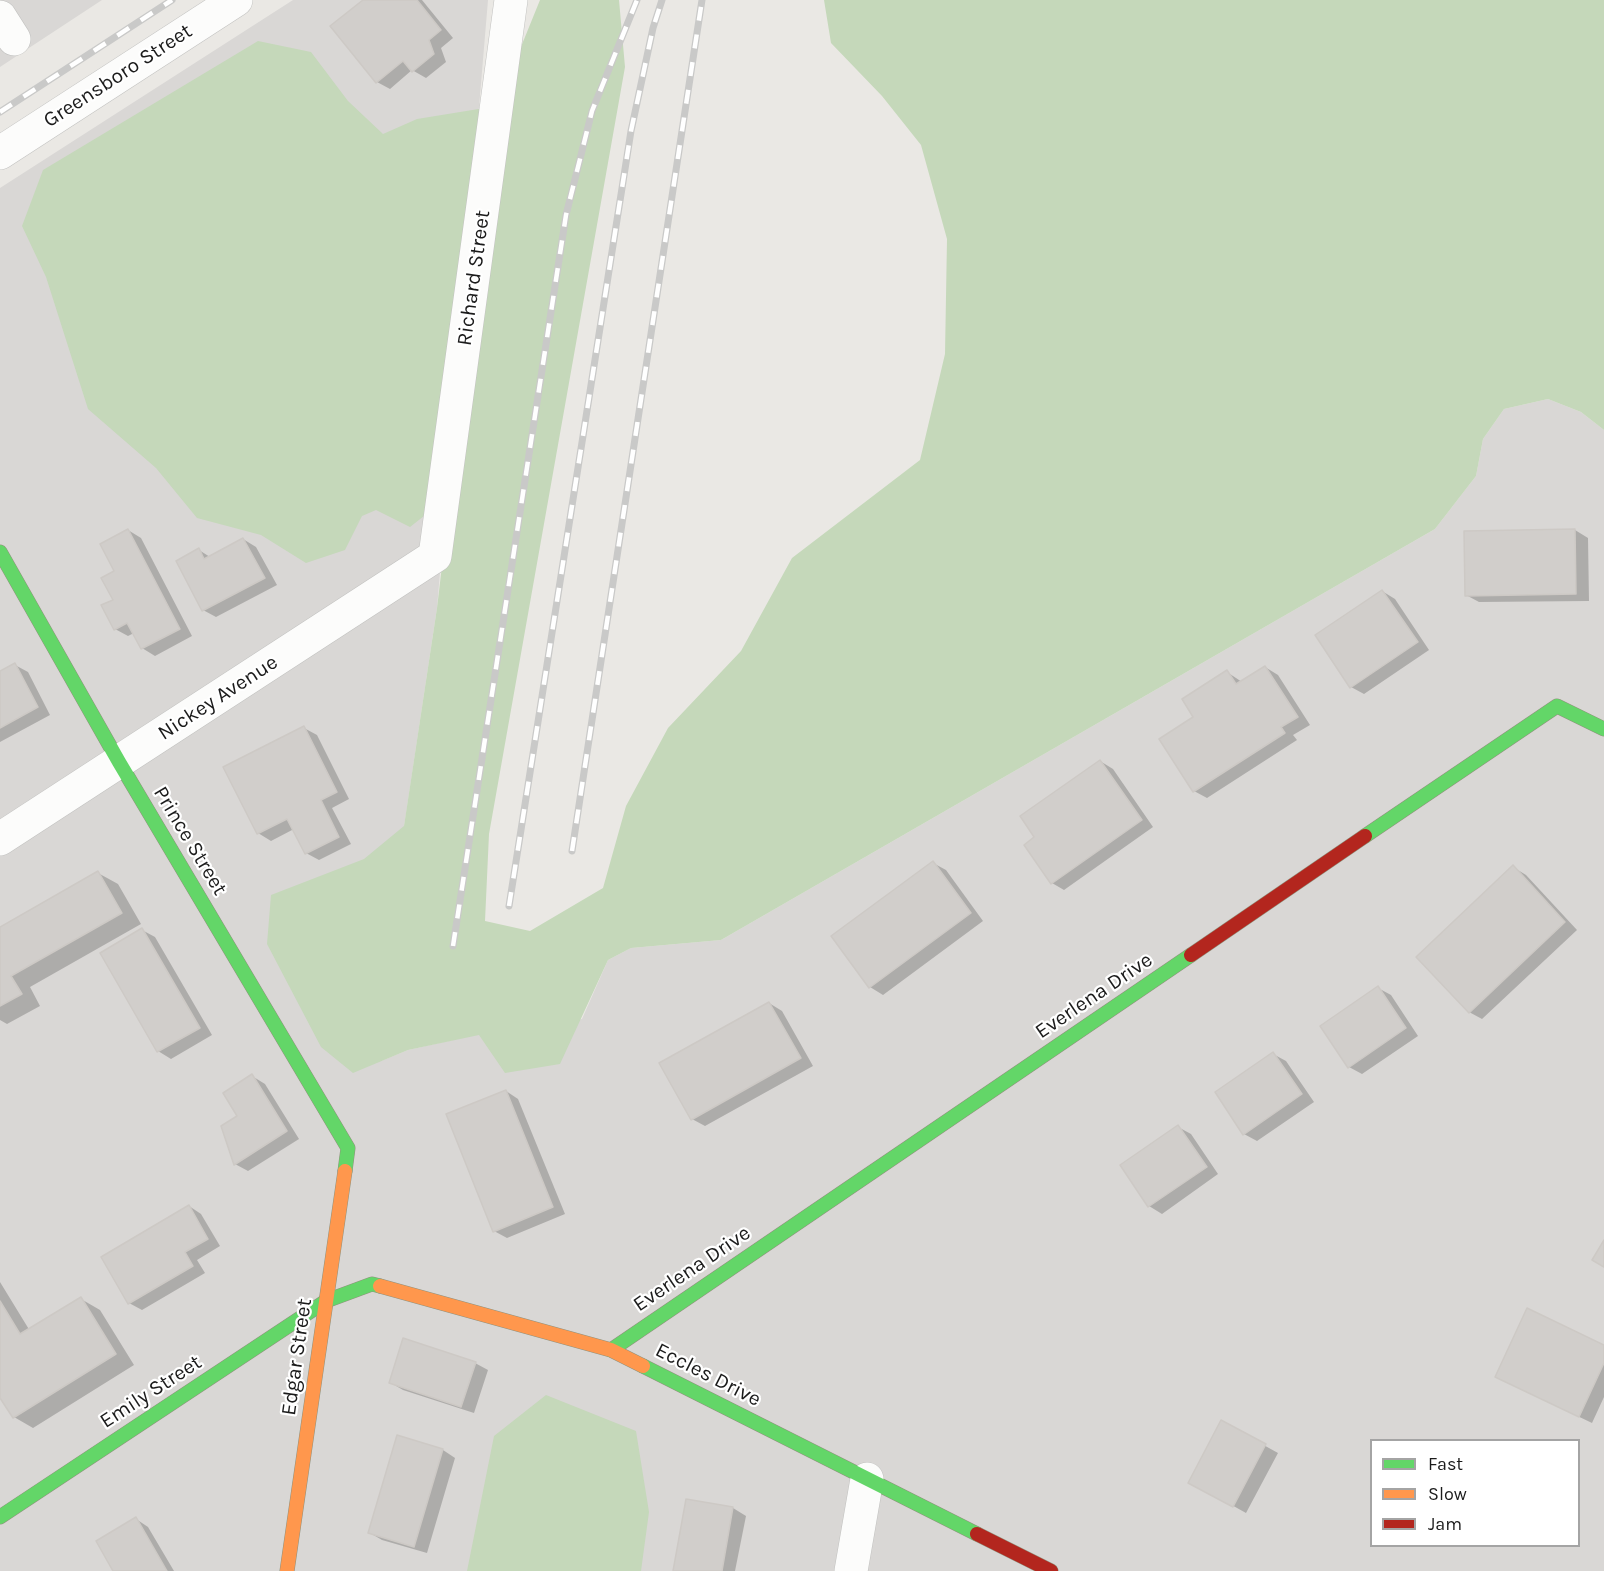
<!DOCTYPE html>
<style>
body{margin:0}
#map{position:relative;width:1604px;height:1571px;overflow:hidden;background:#eae8e4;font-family:Karla,sans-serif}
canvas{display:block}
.legend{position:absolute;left:1370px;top:1439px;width:210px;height:108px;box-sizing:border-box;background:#fff;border:2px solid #a4a4a4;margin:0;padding:8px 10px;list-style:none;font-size:18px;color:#1b1b1b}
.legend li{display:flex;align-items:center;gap:12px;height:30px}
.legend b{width:30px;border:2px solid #a4a4a4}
</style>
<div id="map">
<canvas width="1604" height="1571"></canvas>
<ul class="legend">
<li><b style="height:8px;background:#63d668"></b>Fast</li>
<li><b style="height:8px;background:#ff974d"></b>Slow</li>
<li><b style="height:8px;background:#b3261e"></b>Jam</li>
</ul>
</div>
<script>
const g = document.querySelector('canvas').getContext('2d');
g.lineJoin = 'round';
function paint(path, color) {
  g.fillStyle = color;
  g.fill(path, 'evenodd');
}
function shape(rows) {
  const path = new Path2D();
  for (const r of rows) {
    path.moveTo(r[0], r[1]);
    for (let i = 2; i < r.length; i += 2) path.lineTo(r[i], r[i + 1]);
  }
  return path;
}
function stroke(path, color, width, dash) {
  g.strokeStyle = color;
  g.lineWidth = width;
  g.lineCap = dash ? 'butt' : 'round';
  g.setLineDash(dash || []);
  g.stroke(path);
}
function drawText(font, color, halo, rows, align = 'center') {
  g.font = font + ' Karla,sans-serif';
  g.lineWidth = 4.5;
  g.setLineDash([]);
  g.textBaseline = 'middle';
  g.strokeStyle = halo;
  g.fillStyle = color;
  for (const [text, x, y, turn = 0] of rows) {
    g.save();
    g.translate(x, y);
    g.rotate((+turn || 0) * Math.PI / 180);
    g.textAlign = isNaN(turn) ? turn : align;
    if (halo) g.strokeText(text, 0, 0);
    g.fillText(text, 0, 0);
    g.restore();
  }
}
paint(shape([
 [0,0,102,0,0,67],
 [293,0,488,0,437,608,404,827,381,1061,408,1050,479,1034,582,1019,608,960,631,948,721,940,1435,529,1476,476,1483,439,1504,409,1548,399,1581,412,1604,430,1604,1571,0,1571,0,188],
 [1372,1440,1578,1440,1578,1546,1372,1546]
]), '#d9d7d5');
paint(shape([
 [540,0,619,0,625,67,489,834,485,921,530,931,603,888,626,806,668,728,741,651,792,558,920,460,945,354,947,239,921,145,882,96,831,43,824,0,1604,0,1604,430,1581,412,1548,399,1504,409,1483,439,1476,476,1435,529,721,940,631,948,608,960,560,1064,505,1073,479,1035,408,1050,353,1073,321,1047,267,944,271,895,364,859,404,826,437,608,490,161,443,501,410,527,376,510,362,516,345,550,306,563,261,535,197,518,156,468,88,409,46,277,22,226,43,170,258,41,311,52,348,101,383,134,417,119,497,106],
 [546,1395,636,1431,649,1512,641,1571,467,1571,494,1436]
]), '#c5d8ba');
paint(shape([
 [366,0,422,0,453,38,441,48,446,62,426,78,412,70,390,89,377,82],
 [128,530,141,538,192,636,155,656,142,648,134,633,128,636,115,629,115,600],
 [1575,530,1588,538,1589,601,1479,602,1466,595],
 [243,539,256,547,277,585,216,617,203,610,199,550,210,557],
 [1382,591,1395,599,1429,650,1364,694,1351,687],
 [15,665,28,672,50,715,0,742,0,673],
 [1265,667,1278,675,1310,725,1293,735,1297,740,1207,798,1194,791,1195,718,1227,672,1242,682],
 [304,728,317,735,349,799,332,808,351,844,319,860,306,853,294,829,271,841,258,833],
 [1100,761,1113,769,1153,827,1064,890,1052,883,1037,837],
 [933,863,946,870,983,921,883,995,870,987,833,936],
 [1513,867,1526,875,1577,930,1482,1019,1469,1012],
 [98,873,118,884,141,924,30,987,40,1006,7,1024,0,1020,0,929],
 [142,930,155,937,212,1035,171,1059,158,1051],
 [1378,988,1391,995,1418,1036,1362,1074,1349,1067],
 [769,1003,782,1011,813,1066,705,1126,692,1119],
 [1273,1054,1286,1061,1314,1102,1257,1141,1244,1134],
 [252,1076,265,1084,299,1139,248,1171,235,1164,239,1116],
 [506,1091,518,1099,565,1214,507,1238,494,1231],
 [1178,1127,1191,1134,1218,1174,1162,1214,1149,1206],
 [189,1206,201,1214,220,1246,197,1260,205,1273,142,1310,129,1303],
 [0,1282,30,1331,81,1299,100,1310,134,1365,33,1428,14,1417,0,1395],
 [1604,1347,1604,1397,1592,1423,1496,1377],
 [475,1363,488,1370,474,1413,403,1390,391,1383],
 [1222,1422,1278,1453,1246,1513,1203,1489],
 [443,1450,455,1458,427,1553,382,1540,370,1533],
 [733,1508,746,1516,735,1571,675,1571],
 [136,1519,148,1527,174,1571,115,1571]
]), '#0003');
const building = shape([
 [363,0,417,0,441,30,429,40,434,54,412,72,403,61,376,83,330,26,363,0],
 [128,529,180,629,141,649,127,623,114,630,101,605,113,600,101,578,114,571,100,544,128,529],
 [1575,529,1576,594,1465,596,1464,531,1575,529],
 [243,538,265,578,202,611,176,561,199,548,204,559,243,538],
 [1382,590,1418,642,1350,688,1315,635,1382,590],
 [15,663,38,707,0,728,0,671,15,663],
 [1265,666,1298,717,1281,727,1285,733,1193,792,1159,739,1193,717,1182,699,1227,670,1236,684,1265,666],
 [304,726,337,792,321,800,339,837,305,854,287,819,257,834,223,767,304,726],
 [1100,760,1142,820,1051,884,1024,845,1034,837,1020,816,1100,760],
 [933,861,971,913,869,988,831,936,933,861],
 [1513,865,1565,922,1469,1013,1416,957,1513,865],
 [98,871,122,913,11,976,22,994,0,1006,0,927,98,871],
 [142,928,200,1028,157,1052,100,953,142,928],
 [1378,986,1406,1028,1348,1068,1320,1026,1378,986],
 [769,1002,801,1058,691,1120,659,1063,769,1002],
 [1273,1052,1302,1094,1243,1135,1215,1092,1273,1052],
 [252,1074,287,1131,234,1165,221,1126,237,1116,223,1093,252,1074],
 [506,1090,553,1207,493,1232,446,1114,506,1090],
 [1178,1125,1207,1167,1148,1207,1120,1165,1178,1125],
 [189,1205,208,1239,185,1252,193,1266,128,1304,101,1257,189,1205],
 [1604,1240,1604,1267,1592,1260,1604,1240],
 [81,1297,116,1354,13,1418,0,1398,0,1301,20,1334,81,1297],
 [1527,1308,1604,1345,1604,1363,1579,1417,1495,1377,1527,1308],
 [403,1338,476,1362,461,1407,389,1383,403,1338],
 [1221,1420,1266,1444,1233,1507,1188,1483,1221,1420],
 [397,1435,443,1449,414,1547,368,1533,397,1435],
 [686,1499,733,1507,722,1571,673,1571,686,1499],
 [136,1517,167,1571,113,1571,96,1541,136,1517]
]);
paint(building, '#d1cecb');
stroke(building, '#cdc9c5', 1.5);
const street = shape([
 [0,17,14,39],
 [0,153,236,0],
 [0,839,435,556,511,0],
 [851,1571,867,1479]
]);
const fast = shape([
 [0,552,119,762,348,1148,345,1171],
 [1365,836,1557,706,1604,729],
 [611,1350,1191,955],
 [643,1366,977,1534],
 [0,1517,326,1301,372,1284,380,1286]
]);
const slow = shape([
 [380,1286,611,1350,643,1366],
 [287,1571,345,1171]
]);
const jam = shape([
 [1191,955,1365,836],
 [977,1534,1051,1571]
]);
stroke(street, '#c2c2c0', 34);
stroke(fast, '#91927d', 15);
stroke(slow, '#91927d', 15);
stroke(jam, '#91927d', 15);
stroke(street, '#fcfcfb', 33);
stroke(fast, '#63d668', 14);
stroke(slow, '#ff974d', 14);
stroke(jam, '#b3261e', 14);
const rail = shape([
 [0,112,172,0],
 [572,851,702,0],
 [509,906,631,131,653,28,662,0],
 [453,946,566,215,592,111,637,0]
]);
stroke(rail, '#c9c9c8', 7);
stroke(rail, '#fff', 4.5, [14]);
drawText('21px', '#1b1b1b', '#fff', [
 ["Greensboro Street",118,76,-33],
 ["Richard Street",474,278,-82],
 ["Nickey Avenue",218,698,-33],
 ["Prince Street",190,841,59],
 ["Everlena Drive",1094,996,-34],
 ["Everlena Drive",692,1269,-34],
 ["Edgar Street",297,1357,-82],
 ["Eccles Drive",708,1375,27],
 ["Emily Street",151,1392,-33]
]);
</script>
